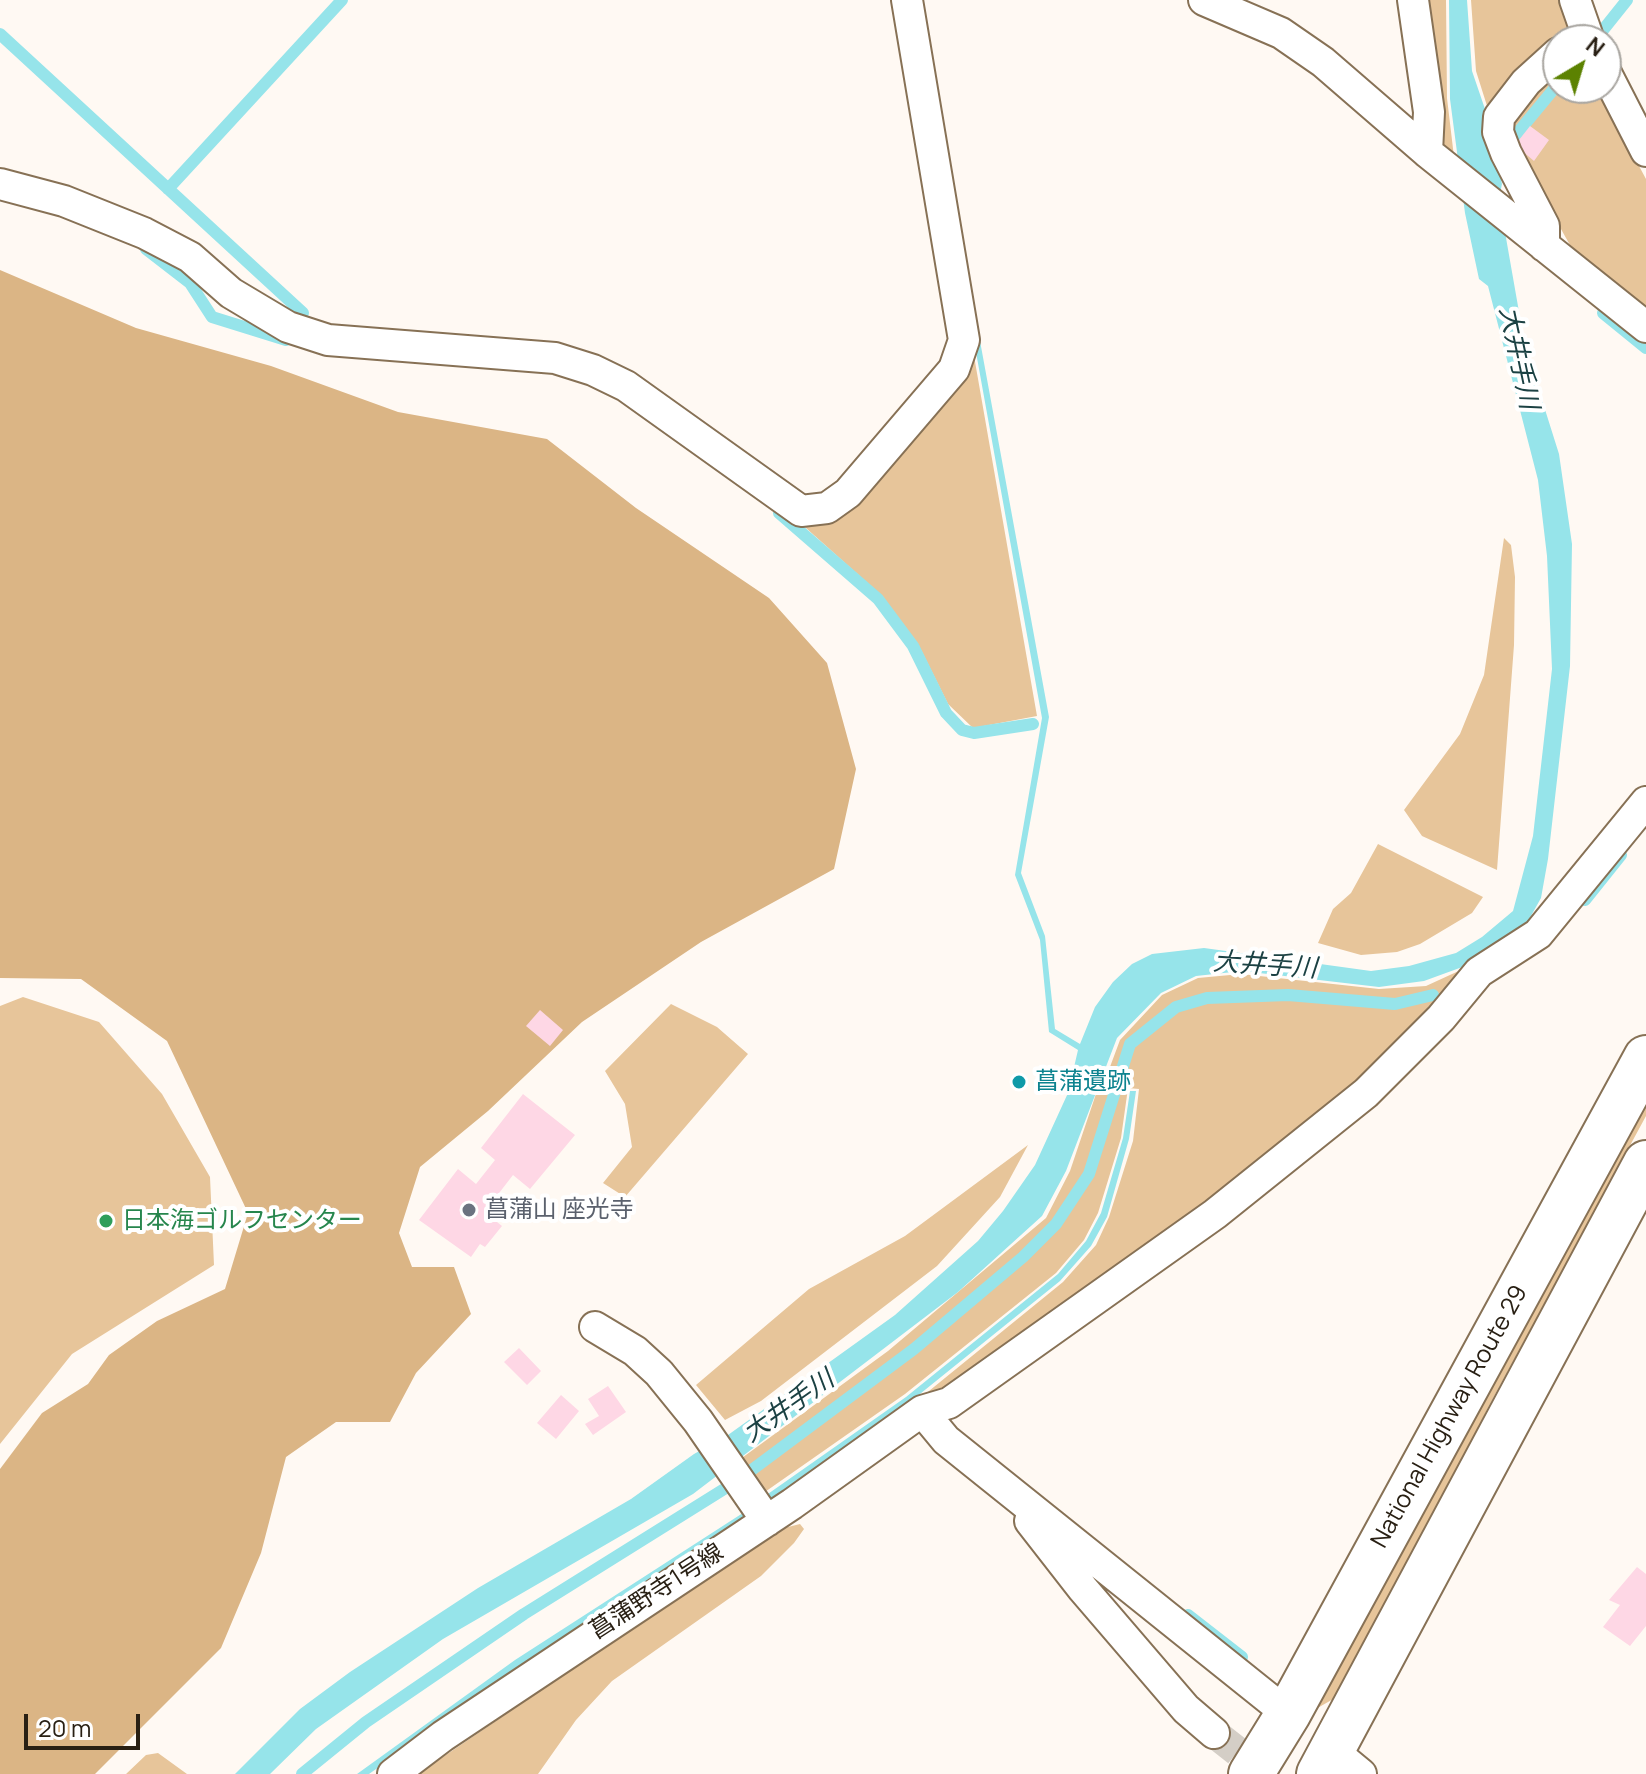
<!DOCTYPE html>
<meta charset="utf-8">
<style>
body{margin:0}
#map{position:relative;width:1646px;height:1774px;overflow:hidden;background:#fff9f3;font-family:Manrope,sans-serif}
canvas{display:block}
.north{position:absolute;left:1542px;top:24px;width:80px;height:80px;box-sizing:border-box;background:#fff;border:2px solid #a9a6a1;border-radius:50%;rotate:38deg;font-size:22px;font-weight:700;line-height:32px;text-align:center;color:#292014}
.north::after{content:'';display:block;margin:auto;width:28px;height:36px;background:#5c8201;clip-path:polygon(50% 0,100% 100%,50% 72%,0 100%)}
.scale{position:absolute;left:24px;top:1714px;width:116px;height:36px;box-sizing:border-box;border:4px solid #292014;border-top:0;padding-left:10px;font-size:24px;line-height:28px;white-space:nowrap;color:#292014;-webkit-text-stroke:6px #fff;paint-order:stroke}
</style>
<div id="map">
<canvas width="1646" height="1774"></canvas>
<div class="north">N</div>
<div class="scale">20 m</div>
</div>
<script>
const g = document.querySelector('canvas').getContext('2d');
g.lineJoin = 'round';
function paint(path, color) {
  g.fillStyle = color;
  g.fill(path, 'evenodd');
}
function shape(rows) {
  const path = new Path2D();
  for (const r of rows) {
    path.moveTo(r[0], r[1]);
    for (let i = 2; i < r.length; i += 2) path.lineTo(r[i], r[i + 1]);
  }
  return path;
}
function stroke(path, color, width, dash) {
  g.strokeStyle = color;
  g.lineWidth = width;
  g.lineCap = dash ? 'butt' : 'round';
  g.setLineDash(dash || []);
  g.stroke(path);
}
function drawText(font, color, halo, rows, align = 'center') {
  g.font = font + ' Manrope,"Noto Sans JP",sans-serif';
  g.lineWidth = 8;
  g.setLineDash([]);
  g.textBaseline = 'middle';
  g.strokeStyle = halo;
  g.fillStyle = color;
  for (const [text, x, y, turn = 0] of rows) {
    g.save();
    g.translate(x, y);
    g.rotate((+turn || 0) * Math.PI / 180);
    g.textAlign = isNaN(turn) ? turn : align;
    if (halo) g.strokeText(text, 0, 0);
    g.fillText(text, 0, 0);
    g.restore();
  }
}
paint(shape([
 [1424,0,1446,0,1447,98,1454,157,1442,149],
 [1471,0,1559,0,1568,28,1488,109,1476,71],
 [1558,66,1558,88,1597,88,1646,179,1646,309,1571,247,1527,168,1508,145,1512,115],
 [974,356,1037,716,973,728,948,704,919,646,881,595,797,520],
 [1504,538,1511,545,1515,577,1514,645,1497,870,1422,836,1404,810,1460,734,1484,675],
 [1378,844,1483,897,1472,913,1420,944,1397,952,1361,955,1318,943,1333,909,1351,893],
 [1463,969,1394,1050,1294,1139,934,1401,913,1404,1063,1282,1096,1245,1109,1217,1133,1141,1139,1089,1128,1088,1121,1138,1098,1213,1084,1240,1056,1273,905,1394,762,1494,735,1463,888,1351,1046,1218,1070,1171,1100,1082,1104,1083,1120,1040,1162,995,1198,978,1241,974,1379,989,1426,986],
 [23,997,99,1022,162,1094,210,1177,214,1265,72,1354,0,1444,0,1006],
 [671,1004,717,1027,748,1054,625,1197,603,1183,632,1147,625,1104,605,1071],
 [1646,1091,1646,1116,1491,1402,1405,1571,1335,1698,1314,1710],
 [1028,1145,1000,1197,937,1266,761,1401,725,1420,696,1385,809,1289,905,1236],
 [800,1524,804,1529,794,1543,761,1576,612,1681,576,1720,538,1774,418,1774,776,1530],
 [158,1753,187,1774,126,1774,146,1755]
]), '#e7c59a');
paint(shape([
 [0,270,136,328,271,366,398,412,547,439,636,508,769,598,827,663,856,769,834,869,701,942,582,1022,488,1111,420,1167,399,1233,412,1267,454,1267,471,1314,416,1373,390,1422,336,1422,286,1457,261,1553,221,1648,95,1774,0,1774,0,1469,42,1413,88,1384,109,1355,157,1321,225,1289,248,1213,167,1041,81,979,0,978]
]), '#dbb585');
paint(shape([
 [1449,0,1467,0,1472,71,1486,112,1502,184,1499,198,1525,346,1559,454,1572,544,1570,666,1548,859,1541,898,1527,923,1476,962,1424,981,1379,987,1242,971,1196,976,1161,993,1117,1038,1066,1171,1042,1216,958,1292,693,1494,443,1639,316,1729,270,1774,235,1774,300,1709,350,1672,478,1588,631,1499,694,1454,728,1435,895,1315,978,1241,1003,1211,1035,1165,1068,1093,1078,1050,1049,1032,1040,940,1015,875,1042,718,933,114,938,112,1049,717,1021,873,1045,936,1055,1029,1080,1044,1095,1007,1113,982,1132,964,1152,954,1204,948,1371,971,1409,966,1456,953,1482,937,1513,911,1533,836,1552,669,1547,556,1538,480,1488,286,1479,279,1465,213,1450,99],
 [1130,1091,1136,1091,1129,1139,1107,1217,1091,1246,1060,1281,910,1402,773,1500,765,1496,906,1397,1058,1274,1086,1241,1101,1213,1123,1138],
 [746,1511,750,1517,550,1646,369,1774,357,1774,515,1660]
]), '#96e4ea');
stroke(shape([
 [1603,30,1627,0],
 [0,34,303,313],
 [1510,142,1558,84],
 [168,189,342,0],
 [146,249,190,283,212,317,286,340],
 [1603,313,1646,348],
 [779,513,878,599,913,646,946,713,962,730,974,733,1033,724],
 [1585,900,1621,855],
 [745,1475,914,1349,1023,1257,1056,1224,1089,1174,1130,1044,1176,1007,1207,998,1288,995,1395,1004,1433,995],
 [1188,1615,1242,1657],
 [302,1774,366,1722,524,1614,729,1486]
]), '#96e4ea', 12);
paint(shape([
 [1530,126,1549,140,1534,161,1515,145],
 [540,1010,563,1030,550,1046,526,1026],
 [523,1094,575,1135,530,1189,513,1175,496,1197,507,1207,497,1222,502,1226,485,1247,480,1244,471,1257,419,1220,458,1169,476,1184,495,1160,481,1148],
 [519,1348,541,1371,527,1385,504,1362],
 [608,1386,626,1412,593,1435,585,1424,599,1416,588,1399],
 [561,1395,579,1411,556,1439,537,1423],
 [1637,1567,1646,1574,1646,1626,1630,1646,1603,1627,1620,1605,1609,1600]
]), '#fed7e5');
stroke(shape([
 [1214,1733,1266,1774]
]), '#d4cec6', 30, [30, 15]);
const street = shape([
 [1204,0,1281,33,1323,62,1427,152,1646,327],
 [1413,0,1429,112,1427,152],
 [1575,0,1589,40],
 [1606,73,1646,151],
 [0,184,64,201,144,233,190,257,231,293,288,327,328,340,555,358,593,370,626,386,801,511,827,508,848,493,954,369,964,340,907,0],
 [1544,246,1544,226,1506,153,1498,132,1499,117,1526,82,1558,53],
 [595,1327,635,1351,659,1373,698,1421,767,1521],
 [922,1411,946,1440,1288,1714],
 [1030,1521,1083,1589,1186,1709,1214,1733],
 [1332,1750,1361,1774],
 [393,1774,443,1736,792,1504,922,1411,949,1403,1215,1214,1366,1093,1441,1018,1479,972,1538,934,1646,802]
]);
const highway = shape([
 [1251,1774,1288,1714,1646,1058],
 [1319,1774,1646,1163]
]);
stroke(street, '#877155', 34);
stroke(highway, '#877155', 48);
stroke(street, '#fff', 30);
stroke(highway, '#fff', 44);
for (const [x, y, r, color] of [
 [1019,1082,8,"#0f9aa8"],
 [469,1210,8,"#6b7280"],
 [106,1221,8,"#2e9e5b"]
]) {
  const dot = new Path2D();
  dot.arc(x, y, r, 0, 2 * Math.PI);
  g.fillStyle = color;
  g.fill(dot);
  stroke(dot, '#fff', 3);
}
drawText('24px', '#0d838f', '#fff', [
 ["菖蒲遺跡",1035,1082]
], 'left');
drawText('24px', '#5b616d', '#fff', [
 ["菖蒲山 座光寺",485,1210]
], 'left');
drawText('24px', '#27864d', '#fff', [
 ["日本海ゴルフセンター",122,1221]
], 'left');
drawText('24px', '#292014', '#fff', [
 ["National Highway Route 29",1450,1417,-61],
 ["菖蒲野寺1号線",657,1592,-33]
]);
drawText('italic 26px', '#1b4143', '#fff', [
 ["大井手川",1518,358,78],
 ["大井手川",1265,966,4],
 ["大井手川",789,1407,-35]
]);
</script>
